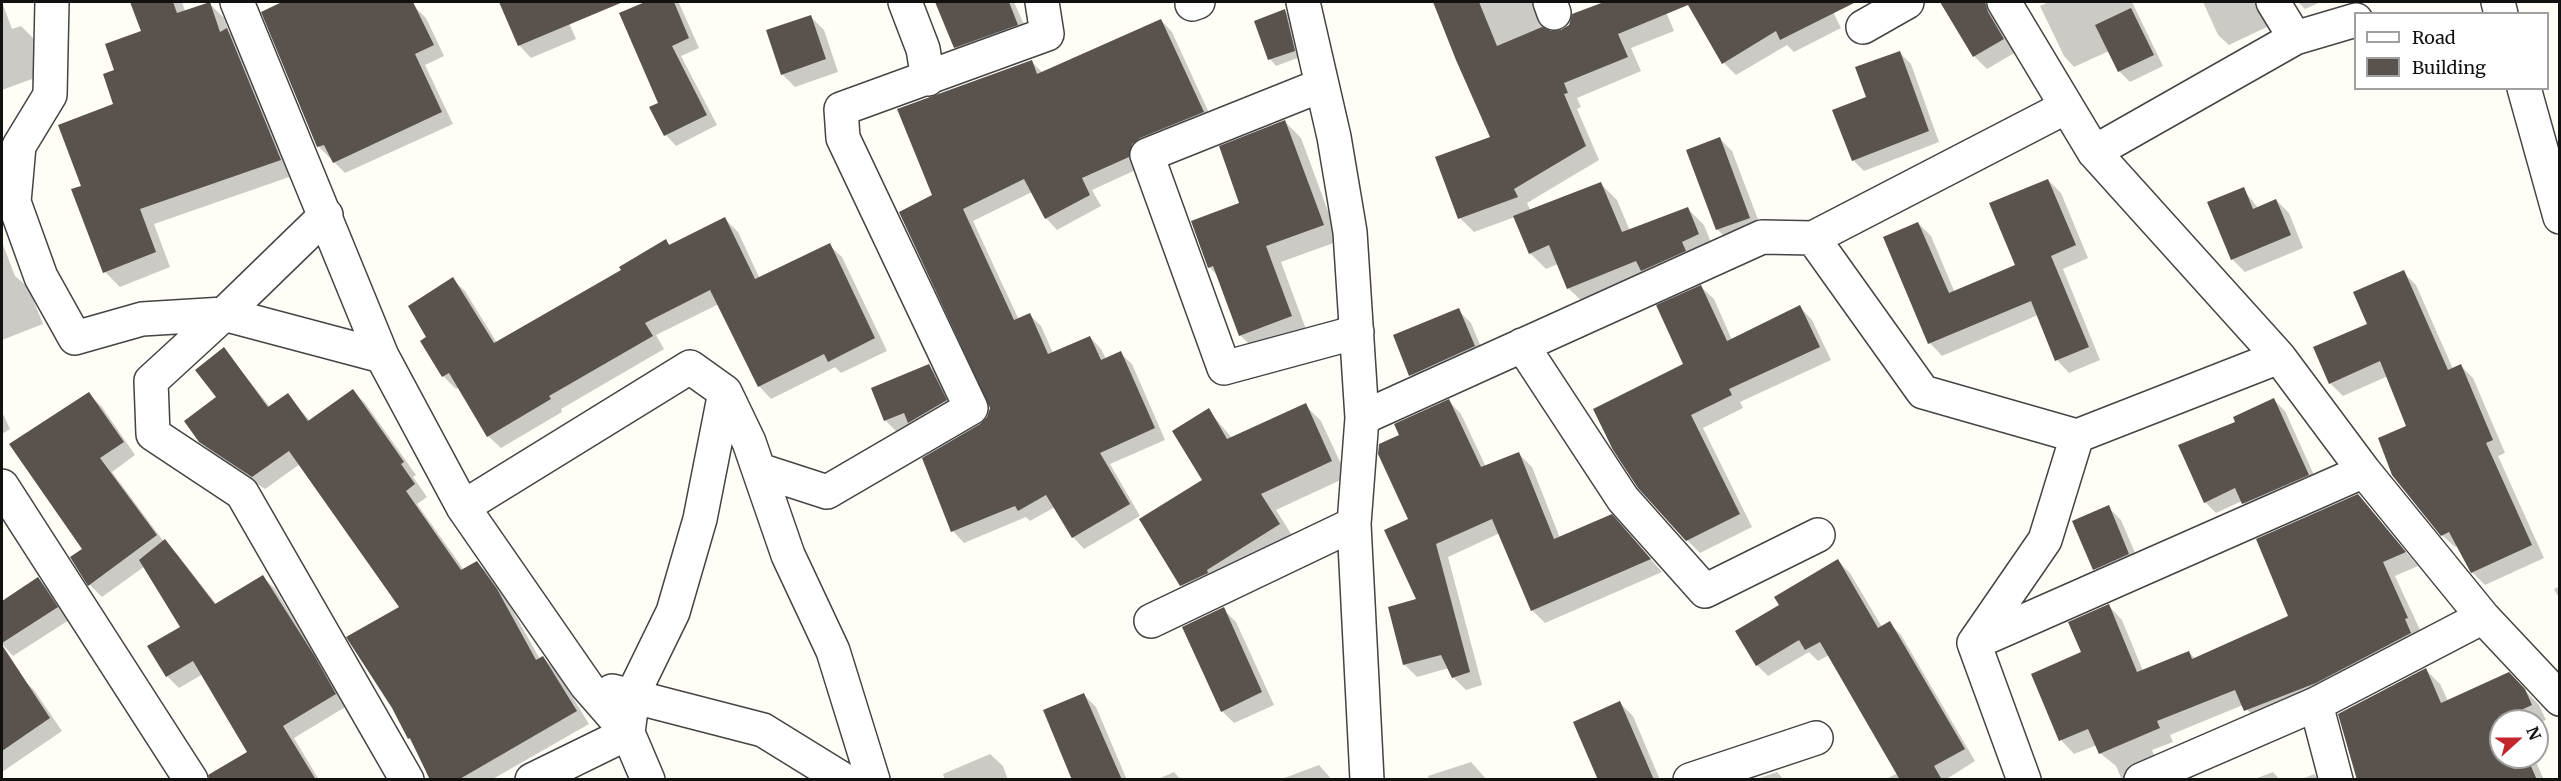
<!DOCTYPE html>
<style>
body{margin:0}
#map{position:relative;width:2561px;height:781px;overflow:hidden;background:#fffdf5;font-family:Merriweather,serif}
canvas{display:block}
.frame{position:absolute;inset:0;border:3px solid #111;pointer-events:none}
.legend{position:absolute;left:2354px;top:12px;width:195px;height:78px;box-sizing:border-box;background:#fff;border:2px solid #a0a0a0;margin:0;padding:8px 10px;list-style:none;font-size:18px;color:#111}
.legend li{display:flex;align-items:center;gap:12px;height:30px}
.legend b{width:30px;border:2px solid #a0a0a0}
.north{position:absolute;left:2489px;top:709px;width:60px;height:60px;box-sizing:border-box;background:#fff;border:2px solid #a0a0a0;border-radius:50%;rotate:69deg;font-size:16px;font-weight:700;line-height:24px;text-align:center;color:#111}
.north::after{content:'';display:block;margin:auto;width:21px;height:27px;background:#c4262e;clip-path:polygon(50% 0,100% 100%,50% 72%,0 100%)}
</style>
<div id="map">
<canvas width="2561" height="781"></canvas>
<div class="frame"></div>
<ul class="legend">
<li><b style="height:8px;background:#fff"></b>Road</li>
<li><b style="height:16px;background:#5a524d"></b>Building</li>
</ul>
<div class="north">N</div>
</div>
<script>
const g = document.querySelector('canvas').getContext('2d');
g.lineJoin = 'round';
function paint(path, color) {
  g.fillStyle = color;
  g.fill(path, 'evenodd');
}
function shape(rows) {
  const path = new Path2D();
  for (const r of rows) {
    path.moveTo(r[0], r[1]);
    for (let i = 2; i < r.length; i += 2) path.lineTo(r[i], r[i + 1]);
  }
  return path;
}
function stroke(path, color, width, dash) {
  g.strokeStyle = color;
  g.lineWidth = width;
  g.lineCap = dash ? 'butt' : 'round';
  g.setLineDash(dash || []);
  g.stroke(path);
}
paint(shape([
 [2,2,12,29,21,26,33,38,43,66,43,75,2,90],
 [132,2,182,2,185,11,209,3,224,18,229,32,242,45,295,175,154,224,170,267,120,287,105,272,83,187,115,105,116,71,143,32],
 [284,2,345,2,360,32,415,7,426,18,444,56,425,65,453,124,345,173,318,146],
 [501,2,560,2,576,39,531,58,519,45],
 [649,2,679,3,699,48,681,56,717,125,676,146,666,135,651,108,660,104,621,14],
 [937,2,1014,2,1029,36,967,59,955,47],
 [1435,2,1544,2,1546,24,1551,33,1562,32,1570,25,1574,16,1607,2,1662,2,1674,31,1631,48,1641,71,1577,98,1581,107,1577,109,1599,160,1527,203,1531,211,1601,184,1617,200,1630,231,1688,209,1704,225,1714,250,1585,304,1569,289,1558,264,1546,269,1530,253,1515,217,1474,232,1460,218,1492,138,1457,60],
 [1706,2,1828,2,1841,28,1794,52,1787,45,1736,75,1724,63,1693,9],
 [1942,2,1993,2,2016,52,1987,69,1975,57],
 [2049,2,2132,2,2163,66,2130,82,2119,71,2109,51,2074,67,2064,56,2040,6],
 [2203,2,2269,2,2269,26,2229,45,2218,35],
 [2298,2,2321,2,2305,9],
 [1285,11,1291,17,1300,57,1276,66,1270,59],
 [811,17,824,30,838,72,795,87,782,74],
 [1161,20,1172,32,1214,124,1140,168,1092,190,1101,206,1057,230,1046,218,1032,192,973,221,1019,320,1030,315,1041,326,1053,353,1090,337,1101,349,1106,359,1120,353,1132,364,1165,440,1110,464,1140,516,1084,549,1073,537,1055,507,1030,521,1026,517,964,543,953,531,981,425,989,418,991,408,934,195,1031,61,1043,73],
 [1900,53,1911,64,1939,142,1864,171,1853,160,1868,98],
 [1285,122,1301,138,1339,241,1281,262,1307,332,1256,351,1240,335,1219,277,1209,267],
 [1720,139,1732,151,1762,230,1730,242,1718,230,1688,150],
 [2048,180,2061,193,2088,258,2063,269,2100,360,2069,373,2057,360,2038,315,1942,356,1930,343,1885,238,1918,223,1931,236,1955,293,2017,266],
 [2243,189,2258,208,2276,200,2289,213,2303,248,2245,272,2232,259],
 [725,219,738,232,760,279,829,245,842,257,887,351,841,373,835,367,771,399,759,386,719,304,656,335,664,349,561,409,562,412,501,448,488,436,459,387,456,389,443,376,422,342,428,337,452,279,465,291,497,343,623,271,666,241,671,246],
 [2,242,15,276,28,287,43,324,2,340],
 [2403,272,2416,285,2453,369,2461,366,2473,378,2505,453,2498,456,2544,558,2485,585,2472,572,2458,546,2455,547,2442,535,2408,426,2388,376,2343,396,2330,383],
 [1701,287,1714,299,1732,340,1800,307,1812,320,1831,360,1740,402,1743,408,1703,428,1752,527,1700,553,1687,540,1685,365],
 [1458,310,1471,323,1486,359,1423,388,1411,375],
 [224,349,270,407,288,395,310,421,353,391,365,403,416,475,413,477,427,497,417,504,464,570,477,563,490,575,509,604,540,659,543,658,556,670,589,724,491,780,432,780,409,738,401,608,300,464,265,489,214,455,200,441,218,398],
 [929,366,942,379,958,414,898,433,886,421,873,389],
 [89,394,102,407,135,455,112,472,164,542,177,554,217,605,263,577,275,589,347,706,294,738,319,780,238,780,250,752,203,674,179,688,167,676,182,628,145,566,102,597,90,585,72,557,84,549],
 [2274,400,2285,411,2319,486,2254,514,2242,501,2216,513,2205,502,2237,422],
 [1449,401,1461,414,1486,467,1519,454,1532,467,1560,538,1624,529,1662,572,1545,623,1532,610,1500,533,1448,557,1482,685,1466,690,1454,678,1449,668,1417,677,1404,664,1418,600,1401,436],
 [1305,405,1321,421,1347,477,1276,510,1295,540,1197,601,1181,585,1204,481,1208,410,1232,438],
 [2,412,10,429,2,434],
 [2358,496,2418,566,2395,576,2421,632,2260,724,2243,705,2170,735,2173,742,2152,750,2161,771,2145,780,2122,780,2116,766,2100,753,2097,745,2074,754,2061,740,2083,653,2109,606,2122,620,2143,671,2189,652,2195,659,2290,616],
 [2108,507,2121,520,2141,567,2107,582,2095,569],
 [1838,561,1850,573,1882,627,1889,623,1901,635,1975,761,1945,780,1884,780,1898,773,1829,655,1818,661,1809,652,1768,676,1757,665,1781,606],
 [38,579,51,592,69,620,13,656,2,644,2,602],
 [2560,586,2560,600,2554,589],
 [1223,609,1236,622,1274,705,1234,723,1222,711],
 [2426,670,2440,684,2448,701,2523,688,2539,705,2546,720,2537,724,2537,721,2501,721,2501,757,2534,757,2544,780,2356,780,2356,775],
 [21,677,34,690,62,731,2,772,2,690],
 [1084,695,1096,707,1127,780,1075,780],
 [1620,703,1633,716,1660,780,1599,780],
 [990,754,1003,766,1008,780,945,780,943,774],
 [1471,762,1487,780,1429,780,1428,776],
 [1319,765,1332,780,1279,780],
 [1174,772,1181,780,1156,780],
 [1777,772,1784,780,1754,780],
 [2273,772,2280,780,2252,780],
 [2314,774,2319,780,2300,780]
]), '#0003');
paint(shape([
 [130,2,173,2,177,13,210,2,220,32,227,28,281,160,140,209,156,252,103,273,71,189,81,186,58,125,113,104,103,74,114,70,105,44,141,31],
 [282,2,413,2,434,45,415,54,442,112,333,163,324,145,317,147,261,12],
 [499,2,623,2,518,46],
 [645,2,674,2,689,38,672,46,707,115,664,136,649,107,658,103,619,13],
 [935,2,1009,2,1018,25,954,48],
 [1433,2,1479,2,1497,46,1542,27,1551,31,1561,30,1569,25,1572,14,1604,2,1856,2,1780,40,1776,31,1722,64,1688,5,1618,34,1628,57,1564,83,1568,93,1564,94,1586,146,1514,189,1518,197,1458,219,1435,157,1490,137,1456,60],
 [1940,2,1985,2,1988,12,2004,39,1973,57],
 [2131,8,2154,55,2118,72,2095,25],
 [1285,9,1295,51,1268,60,1254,21],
 [811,15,826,59,781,75,766,30],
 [1161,19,1204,112,1140,138,1132,144,1129,157,1082,178,1090,195,1045,219,1024,179,963,209,1014,320,1030,313,1048,354,1090,336,1101,360,1121,351,1155,428,1100,453,1130,504,1072,538,1046,495,1018,511,1015,506,951,532,922,458,980,424,987,417,990,408,899,212,932,195,897,109,1032,60,1037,74],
 [1900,51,1929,131,1852,161,1832,110,1866,97,1855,67],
 [1285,120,1324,225,1266,246,1292,316,1239,336,1213,266,1208,268,1191,221,1239,203,1219,146],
 [1720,137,1750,218,1716,230,1686,150],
 [2048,179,2076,245,2051,256,2089,347,2055,361,2031,301,1928,344,1883,237,1918,222,1949,293,2015,265,1989,203],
 [1601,182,1622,232,1688,207,1699,234,1682,242,1686,251,1641,271,1636,261,1567,289,1549,245,1529,254,1513,216],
 [2244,187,2253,209,2276,199,2291,235,2231,260,2207,202],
 [725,217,755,279,830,243,875,338,828,362,824,354,758,387,710,290,645,323,653,336,549,396,551,399,487,437,449,373,442,377,420,341,426,337,408,306,453,277,494,343,621,270,619,267,666,239,669,245],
 [2404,270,2448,370,2461,364,2493,440,2486,443,2532,545,2471,573,2449,532,2441,536,2392,475,2378,438,2406,426,2380,361,2329,384,2313,347,2367,324,2353,292],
 [1701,285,1727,341,1800,305,1820,347,1729,389,1732,395,1691,415,1740,514,1686,541,1638,488,1613,450,1593,409,1683,364,1656,305],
 [1459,308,1475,346,1409,376,1393,335],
 [224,347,268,407,288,393,308,421,353,389,404,462,401,464,415,484,406,491,461,570,477,561,497,589,536,660,543,656,577,711,458,780,430,780,410,738,408,739,392,708,346,637,399,607,289,451,252,477,199,442,184,421,216,397,195,370],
 [929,364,947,400,908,423,904,413,884,421,871,388],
 [89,392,124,442,100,458,157,535,88,586,70,557,82,549,9,444],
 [2274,398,2309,475,2242,504,2235,488,2204,503,2178,445,2235,422,2233,417],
 [1449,399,1481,467,1519,452,1554,539,1612,514,1651,559,1531,611,1492,519,1436,544,1470,672,1452,678,1441,655,1403,665,1388,607,1416,599,1384,530,1408,519,1378,454,1379,444,1399,435,1394,424],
 [1306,403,1332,461,1261,494,1280,524,1207,570,1208,573,1180,586,1139,519,1202,480,1172,431,1209,408,1227,439],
 [2358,494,2406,552,2383,562,2408,618,2405,619,2411,633,2316,683,2244,711,2235,690,2157,721,2160,728,2099,754,2088,729,2059,741,2031,674,2081,652,2068,622,2109,604,2137,672,2189,651,2192,659,2288,616,2256,539],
 [2109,505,2129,554,2093,570,2072,521],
 [165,539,215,604,263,575,314,655,336,694,283,726,316,780,210,780,208,775,247,752,193,661,166,677,147,646,180,627,139,560],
 [1838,559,1878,628,1890,621,1965,749,1934,766,1942,780,1900,780,1820,642,1805,650,1799,640,1756,666,1735,631,1779,605,1774,597],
 [38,577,58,607,2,643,2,601],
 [1224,607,1262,692,1221,712,1182,627],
 [2,645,50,718,2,751],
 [2426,668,2441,703,2509,672,2525,689,2532,705,2508,716,2511,721,2501,721,2501,757,2527,757,2537,780,2357,780,2338,714],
 [1084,693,1122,780,1072,780,1043,710],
 [1620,701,1654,780,1598,780,1573,722]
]), '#5a524d');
const minor = shape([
 [52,2,50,95,19,146,14,202,41,277,75,338,142,319,224,314,382,356],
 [237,2,382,356,463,507,587,686,628,733,648,780],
 [905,2,923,49,928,79],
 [1303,2,1334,137,1350,232,1362,418,1354,524,1367,780],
 [1550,2,1554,13],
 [2004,2,2094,152,2279,357,2364,471,2483,617,2560,699],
 [2273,2,2295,38],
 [2498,2,2501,14],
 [1192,4,1198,2],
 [1863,27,1907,2],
 [1322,85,1147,155,1224,368,1357,332],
 [2524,88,2560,217],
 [2094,152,2295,38,2356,20],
 [326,215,224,314,151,381,153,434,242,493,407,780],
 [1813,238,1923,392,2077,436,2045,540,1974,643,2024,780],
 [1522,345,1623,499,1705,591,1818,535],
 [1362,418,1762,237,1813,238,2066,107],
 [2077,436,2279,357],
 [759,470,827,492,971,408,843,138,841,109,1047,34,1042,2],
 [2,486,191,780],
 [463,507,690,367,725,392,749,442,788,555,833,651,873,780],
 [1151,621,1354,524],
 [1974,643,2364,471],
 [612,691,763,730,844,780],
 [2316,704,2336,780],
 [628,733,633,694,673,612,700,519,725,392],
 [532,780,628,733],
 [1690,780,1816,738],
 [2141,780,2316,704,2483,617]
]);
stroke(minor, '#444', 36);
stroke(minor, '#fff', 33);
</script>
